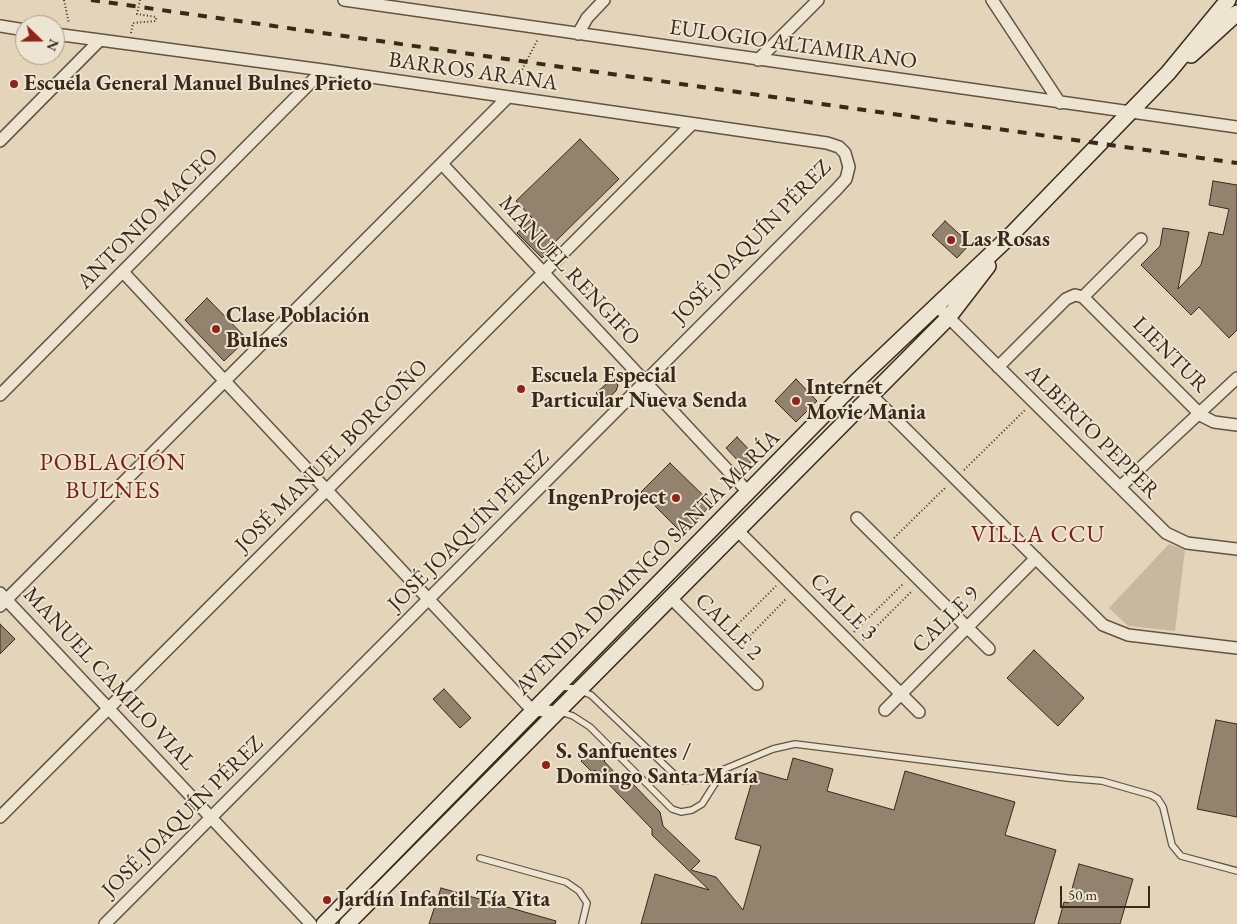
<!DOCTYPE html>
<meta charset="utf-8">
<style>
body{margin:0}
#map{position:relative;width:1237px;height:924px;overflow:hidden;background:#e4d5ba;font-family:"EB Garamond",serif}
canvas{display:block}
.north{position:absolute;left:15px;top:15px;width:50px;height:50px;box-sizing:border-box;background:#ede4d2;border:1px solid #a59989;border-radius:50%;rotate:112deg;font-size:14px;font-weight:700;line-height:20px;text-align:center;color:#3a281b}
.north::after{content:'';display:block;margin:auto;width:18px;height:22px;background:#8f2418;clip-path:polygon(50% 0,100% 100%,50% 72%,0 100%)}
.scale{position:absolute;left:1060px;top:886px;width:90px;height:22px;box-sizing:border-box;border:2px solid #3a281b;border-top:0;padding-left:6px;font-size:15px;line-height:18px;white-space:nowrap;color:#3a281b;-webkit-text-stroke:4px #ede4d2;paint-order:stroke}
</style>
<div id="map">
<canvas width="1237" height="924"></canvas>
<div class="north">N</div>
<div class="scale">50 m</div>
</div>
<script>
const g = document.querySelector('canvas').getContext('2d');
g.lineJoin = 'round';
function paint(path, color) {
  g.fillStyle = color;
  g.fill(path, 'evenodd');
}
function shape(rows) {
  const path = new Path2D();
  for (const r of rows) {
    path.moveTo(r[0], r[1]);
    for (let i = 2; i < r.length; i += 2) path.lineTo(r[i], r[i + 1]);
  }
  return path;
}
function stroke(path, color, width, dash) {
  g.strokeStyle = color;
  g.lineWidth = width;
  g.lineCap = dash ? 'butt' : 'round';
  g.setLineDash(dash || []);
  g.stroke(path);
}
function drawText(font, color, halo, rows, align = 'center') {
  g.font = font + ' "EB Garamond",serif';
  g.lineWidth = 4;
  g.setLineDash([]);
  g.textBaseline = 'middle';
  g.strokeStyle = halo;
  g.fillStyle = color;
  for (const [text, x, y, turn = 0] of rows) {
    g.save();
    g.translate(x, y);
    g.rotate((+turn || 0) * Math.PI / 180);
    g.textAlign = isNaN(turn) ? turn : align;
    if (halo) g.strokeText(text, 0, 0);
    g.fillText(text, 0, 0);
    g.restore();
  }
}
paint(shape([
 [1169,544,1185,550,1175,631,1128,626,1109,608]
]), '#c7b89f');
const building = shape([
 [580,139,619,179,555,242,556,244,542,258,517,233,532,218,516,201,580,139],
 [1213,181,1237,185,1237,330,1229,338,1199,307,1191,315,1141,265,1160,246,1163,228,1189,232,1178,289,1201,265,1209,232,1223,235,1229,209,1209,205,1213,181],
 [945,221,970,244,957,258,932,235,945,221],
 [207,298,247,339,224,361,185,320,207,298],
 [612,379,618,385,616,391,604,402,596,393,612,379],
 [796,379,817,401,796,422,775,401,796,379],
 [737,437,756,457,745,468,726,448,737,437],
 [670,463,712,504,683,534,641,492,670,463],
 [0,624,15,639,0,654,0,624],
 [1034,650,1084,698,1058,726,1007,678,1034,650],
 [444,689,471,718,460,728,433,699,444,689],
 [1216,720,1237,724,1237,817,1197,809,1216,720],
 [595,748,606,759,604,761,628,787,632,783,660,812,663,826,700,861,691,870,716,877,743,910,761,846,735,839,755,771,787,780,793,758,833,769,827,791,894,810,905,771,1015,802,1005,835,1056,850,1034,924,641,924,655,874,709,890,652,835,652,829,595,770,592,772,581,761,595,748],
 [1079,864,1133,879,1120,924,1058,924,1064,902,1068,903,1079,864],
 [441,888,556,921,555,924,429,924,441,888]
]);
paint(building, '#92826e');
stroke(building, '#3a281b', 1);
const lane = shape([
 [561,687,574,688,591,695,677,777,684,781,703,778,773,749,795,744,1067,778,1102,781,1151,795,1158,799,1163,807,1172,845,1181,856,1237,871],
 [561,712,573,716,590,727,672,809,681,812,692,810,702,804,723,771],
 [480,858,566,882,579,891,587,903,582,924]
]);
const street = shape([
 [344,0,1237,127],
 [992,0,1060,103],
 [0,26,25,30],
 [55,34,323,70,827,143,839,147,845,153,849,167,846,179,836,190,105,924],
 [578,34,587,18,604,0],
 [758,60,818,0],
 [0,141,99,41],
 [443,165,748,492],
 [123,272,532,710,560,712],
 [1083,297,1202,416,1214,422,1237,425],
 [1083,297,1141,239],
 [938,307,1166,533,1187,543,1237,549],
 [998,367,1066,299,1075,295,1083,297],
 [857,381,1103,625,1128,635,1237,648],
 [0,395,323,70],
 [1120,487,1237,378],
 [857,518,989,649],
 [738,531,919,712],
 [0,593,311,924],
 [671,598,757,684],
 [0,606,507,98],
 [885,710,1036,558],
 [0,817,692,124]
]);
const secondary = shape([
 [1191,55,1237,13],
 [324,924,857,381,1008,238,1168,73,1228,0],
 [347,924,948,318,988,266]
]);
stroke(lane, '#645343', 8);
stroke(street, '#645343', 14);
stroke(secondary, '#3a281b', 18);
stroke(shape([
 [64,0,69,24],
 [131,33,133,23,156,21,156,17,137,14,140,0],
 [514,85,538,39],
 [964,470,1025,410],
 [894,538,946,487],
 [854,632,904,583],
 [726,636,776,586],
 [863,640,912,591],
 [738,648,787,598]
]), '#3a281b', 2, [1, 2.5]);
stroke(lane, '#ede4d2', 5.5);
stroke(street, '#ede4d2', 11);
stroke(secondary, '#ede4d2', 15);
stroke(shape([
 [91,0,1237,163]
]), '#3a281b', 4, [9, 9]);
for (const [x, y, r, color] of [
 [14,84,5,"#8f2418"],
 [951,240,5,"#8f2418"],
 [216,329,5,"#8f2418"],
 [521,389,5,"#8f2418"],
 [796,401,5,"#8f2418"],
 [676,498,5,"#8f2418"],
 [546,765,5,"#8f2418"],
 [327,900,5,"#8f2418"]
]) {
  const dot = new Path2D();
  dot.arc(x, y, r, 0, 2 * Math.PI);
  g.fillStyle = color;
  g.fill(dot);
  stroke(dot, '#ede4d2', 2);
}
drawText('22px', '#3a281b', '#ede4d2', [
 ["EULOGIO ALTAMIRANO",793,45,8],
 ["BARROS ARANA",473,72,8],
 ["ANTONIO MACEO",148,219,-45],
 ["JOSÉ JOAQUÍN PÉREZ",752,242,-46],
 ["MANUEL RENGIFO",569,271,47],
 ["LIENTUR",1170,355,45],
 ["ALBERTO PEPPER",1092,432,45],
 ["JOSÉ MANUEL BORGOÑO",332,456,-45],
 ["JOSÉ JOAQUÍN PÉREZ",469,531,-45],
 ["AVENIDA DOMINGO SANTA MARÍA",648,563,-45],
 ["CALLE 3",843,607,45],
 ["CALLE 9",946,620,-45],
 ["CALLE 2",728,627,45],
 ["MANUEL CAMILO VIAL",109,679,47],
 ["JOSÉ JOAQUÍN PÉREZ",183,817,-45]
]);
drawText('bold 22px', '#3a281b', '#ede4d2', [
 ["Escuela General Manuel Bulnes Prieto",24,84],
 ["Las Rosas",961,240],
 ["Clase Población",226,316],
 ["Bulnes",226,341],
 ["Escuela Especial",531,376],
 ["Particular Nueva Senda",531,401],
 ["Internet",806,388],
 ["Movie Mania",806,413],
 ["IngenProject",666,498,"right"],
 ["S. Sanfuentes /",556,752],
 ["Domingo Santa María",556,777],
 ["Jardín Infantil Tía Yita",337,900]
], 'left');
g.letterSpacing = '1px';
drawText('24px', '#7a1f14', '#ede4d2', [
 ["POBLACIÓN",113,463],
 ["BULNES",113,491],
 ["VILLA CCU",1038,535]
]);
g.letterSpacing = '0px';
</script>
